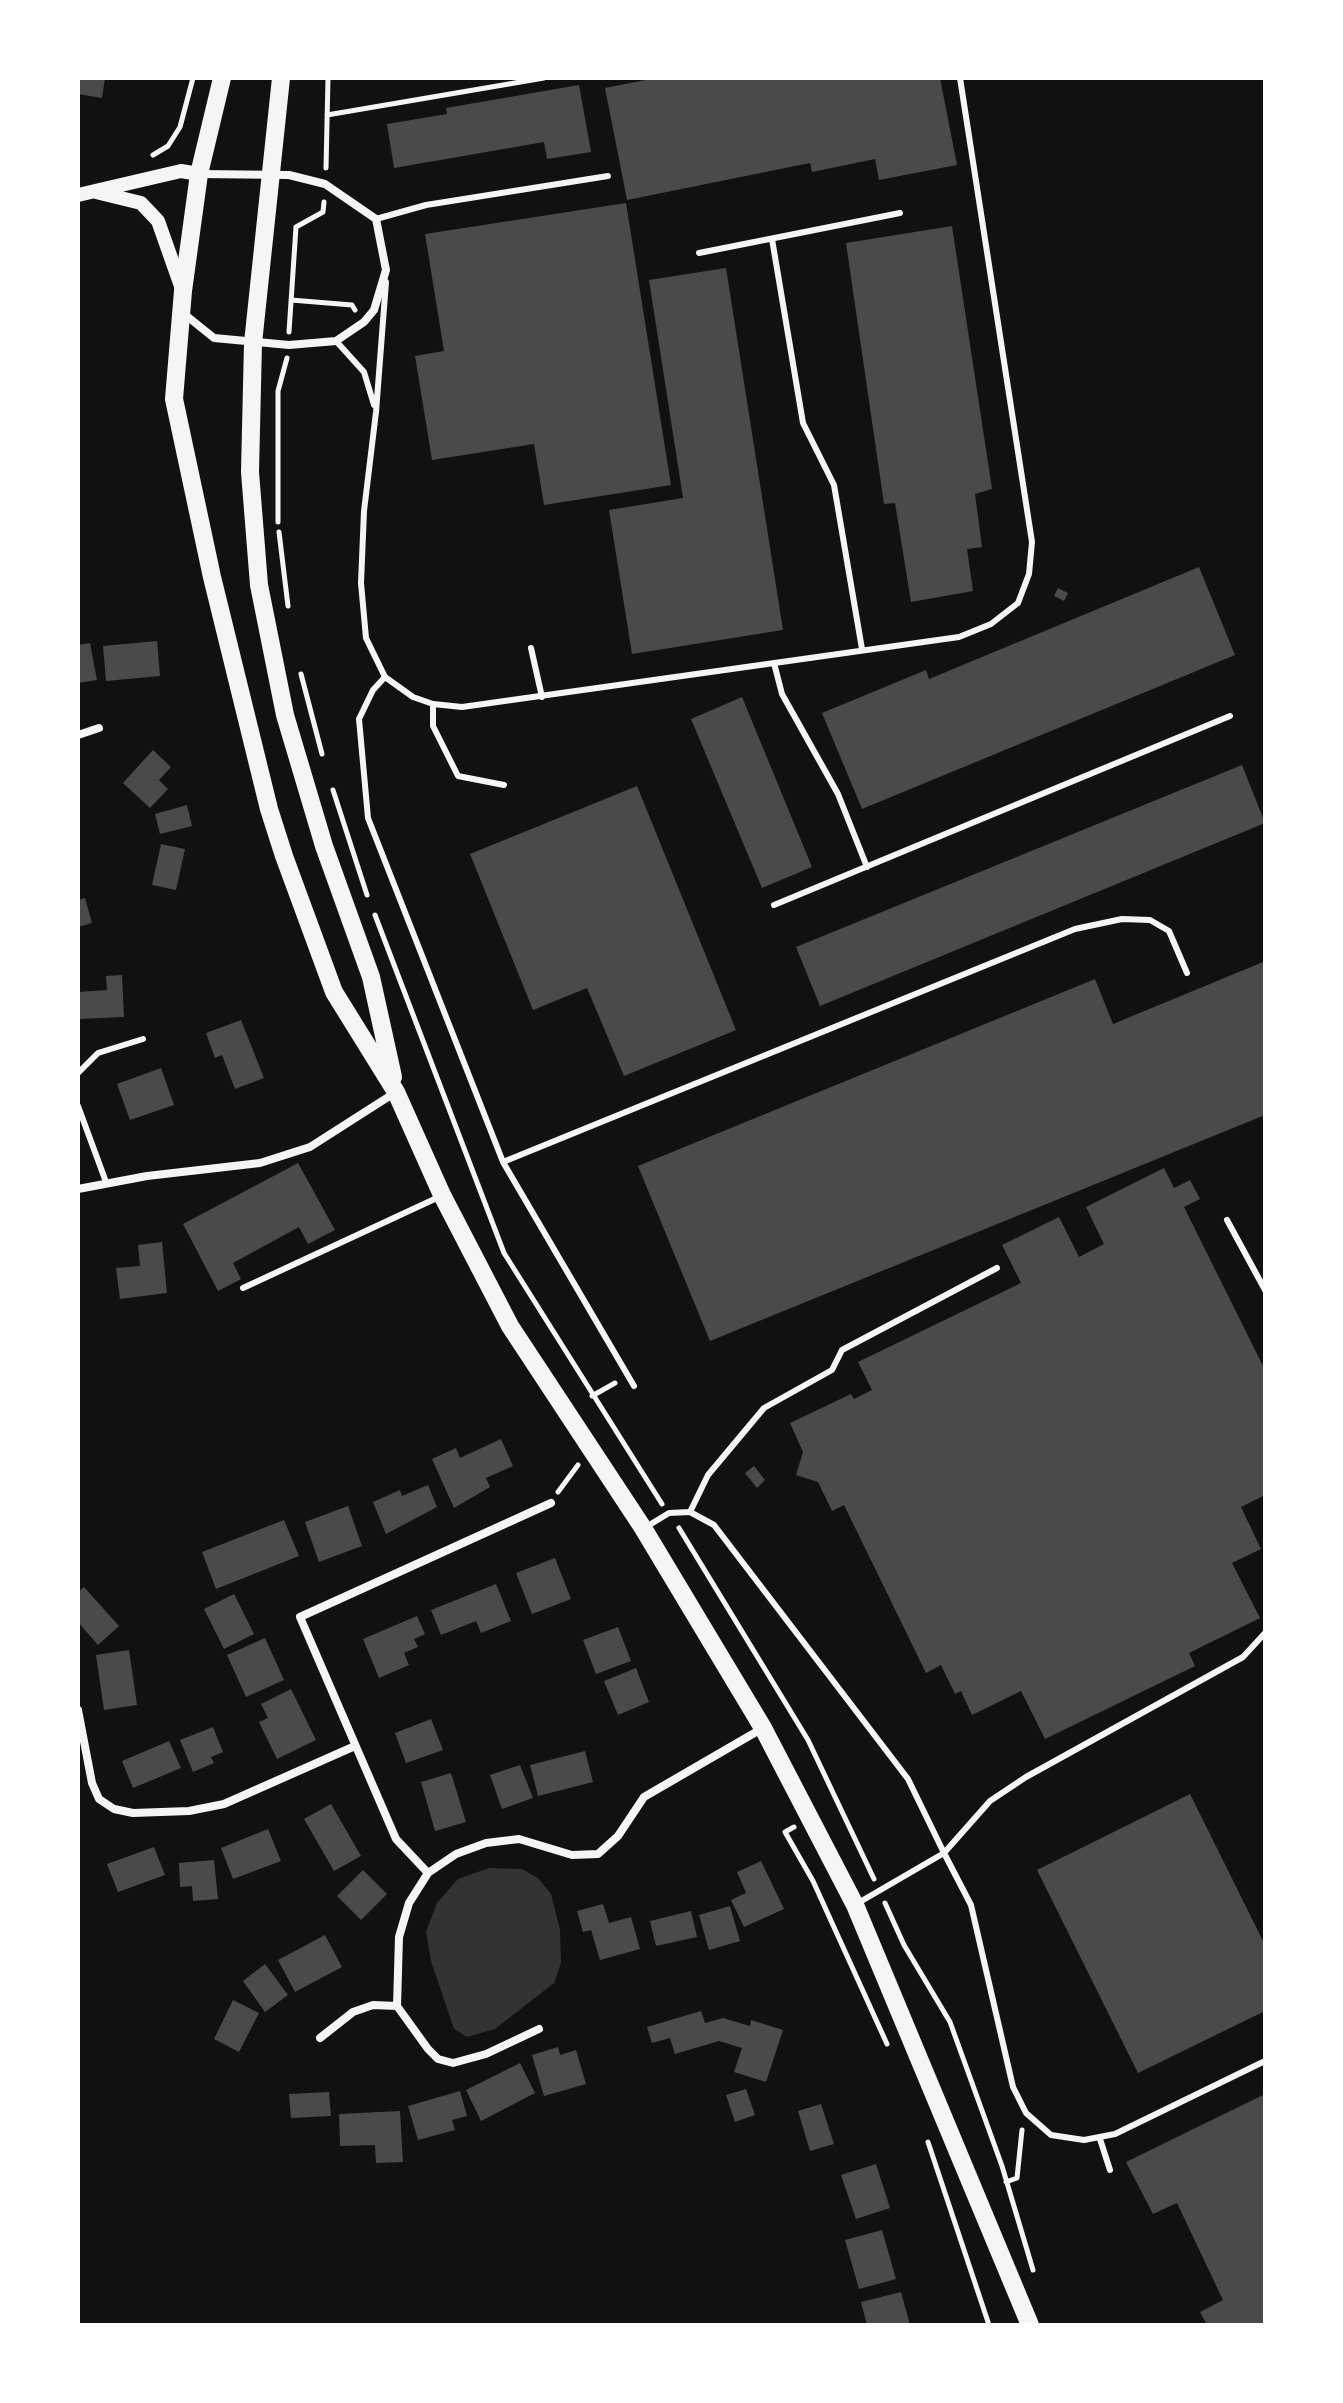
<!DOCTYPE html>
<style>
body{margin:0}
#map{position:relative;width:1343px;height:2403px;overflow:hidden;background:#111;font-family:"IBM Plex Sans",sans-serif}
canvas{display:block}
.frame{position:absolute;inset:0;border:80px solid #fff;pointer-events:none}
</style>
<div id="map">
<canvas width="1343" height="2403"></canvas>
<div class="frame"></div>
</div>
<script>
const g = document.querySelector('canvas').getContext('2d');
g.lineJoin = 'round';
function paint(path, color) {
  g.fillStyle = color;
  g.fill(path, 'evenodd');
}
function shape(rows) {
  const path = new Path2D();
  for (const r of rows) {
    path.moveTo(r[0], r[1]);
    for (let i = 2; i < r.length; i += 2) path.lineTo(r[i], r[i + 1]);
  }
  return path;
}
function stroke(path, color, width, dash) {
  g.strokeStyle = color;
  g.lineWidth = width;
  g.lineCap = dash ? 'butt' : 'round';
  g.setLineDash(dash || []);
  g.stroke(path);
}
paint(shape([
 [489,1868,522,1869,538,1878,551,1894,560,1930,561,1963,554,1983,495,2029,467,2037,454,2029,431,1961,426,1932,437,1903,458,1879]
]), '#333');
paint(shape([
 [78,78,105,78,102,98,78,94],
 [656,78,940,78,957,165,879,180,875,159,812,172,810,163,627,200,605,88],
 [579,85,591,152,547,159,544,142,394,168,387,124,447,114,446,108],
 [626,203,671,485,544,505,534,444,432,460,415,356,444,351,425,234],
 [952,226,992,489,975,494,982,547,967,549,973,591,911,602,895,503,884,504,846,243],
 [726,268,783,630,632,654,609,510,683,498,649,280],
 [1199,567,1235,655,862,809,822,713,926,670,929,679],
 [1058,588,1068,593,1064,601,1054,596],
 [157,641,160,676,106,681,103,646],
 [90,643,97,680,78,683,78,645],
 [742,697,812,867,762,888,691,719],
 [153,750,171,767,159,780,168,789,150,808,123,783],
 [1242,765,1265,823,820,1006,796,947],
 [637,786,736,1030,624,1076,587,988,533,1010,470,854],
 [187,805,192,826,160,834,155,814],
 [161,844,185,849,176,890,152,885],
 [85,898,92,923,78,927,78,900],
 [1263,962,1265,1115,710,1341,638,1166,1095,979,1113,1024],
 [122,975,124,1017,78,1019,78,992,107,990,106,976],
 [241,1020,264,1078,235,1089,222,1055,215,1058,206,1033],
 [161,1068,174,1105,130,1120,117,1084],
 [298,1163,335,1230,308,1244,299,1227,233,1263,241,1279,218,1291,183,1224],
 [1164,1168,1174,1188,1190,1180,1200,1199,1184,1207,1265,1370,1265,1495,1241,1507,1261,1549,1232,1563,1260,1618,1189,1653,1195,1666,1045,1739,1021,1691,972,1715,961,1691,955,1694,941,1665,926,1673,844,1505,832,1511,818,1482,796,1475,803,1452,790,1423,851,1394,854,1399,872,1390,858,1362,1021,1283,1002,1245,1059,1217,1079,1257,1104,1244,1086,1207],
 [162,1242,167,1293,120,1299,116,1268,140,1266,138,1245],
 [501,1439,513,1466,486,1478,490,1487,454,1508,432,1459,456,1448,460,1458],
 [754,1466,765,1480,757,1488,745,1473],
 [428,1485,437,1507,386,1534,373,1502,400,1490,402,1496],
 [348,1506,362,1546,319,1562,305,1522],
 [284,1520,299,1556,216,1589,202,1552],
 [555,1558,571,1599,532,1614,516,1573],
 [496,1584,511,1621,481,1633,476,1621,441,1635,431,1610],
 [84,1587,119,1626,98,1645,78,1622,78,1592],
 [234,1594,254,1634,224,1649,204,1609],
 [417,1616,425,1634,414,1639,418,1647,404,1653,409,1665,379,1678,363,1639],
 [618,1627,631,1661,596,1674,583,1640],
 [265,1638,284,1680,246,1697,227,1655],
 [129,1650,137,1705,104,1710,96,1655],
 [636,1668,649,1702,618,1715,604,1681],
 [291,1689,316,1740,277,1759,259,1722,268,1718,261,1704],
 [431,1719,443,1750,406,1763,395,1733],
 [213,1727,223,1752,211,1757,214,1763,193,1772,180,1740],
 [169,1741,181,1768,133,1788,122,1761],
 [585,1751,593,1782,538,1796,530,1765],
 [520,1765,533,1798,502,1809,490,1775],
 [451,1773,466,1822,435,1831,421,1782],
 [1190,1794,1265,1945,1265,2011,1138,2073,1037,1870],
 [331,1804,361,1856,334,1871,304,1819],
 [268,1829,281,1861,233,1879,221,1848],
 [154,1847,165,1875,118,1892,107,1864],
 [214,1860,218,1899,193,1901,192,1886,180,1887,179,1863],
 [761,1861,784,1909,744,1927,731,1900,746,1893,737,1872],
 [363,1870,387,1894,361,1920,337,1896],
 [603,1904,609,1923,631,1917,640,1949,600,1960,591,1930,583,1932,577,1911],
 [730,1906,740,1941,709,1950,699,1915],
 [691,1911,697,1937,656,1946,650,1921],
 [325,1935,342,1967,295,1992,278,1960],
 [265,1964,288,1995,265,2012,243,1981],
 [233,2000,259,2013,239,2052,214,2039],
 [701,2011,705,2023,723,2018,750,2026,751,2020,783,2030,766,2082,734,2072,742,2048,719,2041,675,2054,670,2038,652,2043,647,2027],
 [558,2047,560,2055,576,2050,586,2084,544,2096,532,2055],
 [520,2063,535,2093,481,2121,466,2090],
 [746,2089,755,2115,735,2122,726,2095],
 [460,2091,467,2116,452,2120,455,2130,418,2140,408,2106],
 [329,2092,331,2116,291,2118,289,2094],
 [1265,2094,1265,2325,1207,2325,1200,2312,1223,2300,1177,2203,1153,2214,1126,2162],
 [821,2104,834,2144,810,2151,798,2111],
 [400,2111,403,2162,376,2163,375,2145,340,2146,339,2114],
 [876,2164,890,2208,856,2219,841,2175],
 [882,2230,896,2279,859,2289,845,2240],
 [901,2292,910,2325,867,2325,861,2302]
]), '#4a4a4a');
stroke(shape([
 [327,115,544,78],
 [153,155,168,146,180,127,193,78],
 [326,168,328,78],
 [291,300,352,305,355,310],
 [289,332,296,227,323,212,324,202],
 [278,522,278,391,287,358],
 [279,532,288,606],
 [301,674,322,754],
 [333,790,367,895],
 [375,915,504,1253,662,1504],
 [592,1396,615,1383],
 [558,1492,578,1465],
 [679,1528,808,1740,874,1879],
 [794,1827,785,1832,813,1881,887,2044],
 [885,1903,904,1945,950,2022,1002,2166,1033,2270],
 [928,2142,989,2325],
 [1006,2182,1017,2178,1022,2130]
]), '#f5f5f5', 5);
stroke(shape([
 [376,219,426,205,608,176],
 [772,239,803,423,834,485,862,649],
 [699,253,900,213],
 [386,282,376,412,364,511,361,583,366,638,385,677,373,690,359,719,368,818,503,1162,634,1386],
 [336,341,364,372,374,405],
 [531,648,542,697],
 [774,663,782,694,838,794,867,867],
 [385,677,413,697,433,704,462,707,959,637,991,624,1018,603,1029,574,1032,542,960,78],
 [433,704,433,726,458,776,504,785],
 [774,905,1230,716],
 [78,1073,98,1053,143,1039],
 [78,1106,106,1182],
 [503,1162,1075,929,1122,919,1150,920,1169,931,1187,973],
 [1227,1220,1265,1290],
 [243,1288,439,1197],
 [690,1512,708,1475,764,1408,832,1370,842,1350,997,1268],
 [646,1527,669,1513,690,1512,714,1525,908,1779,944,1853,990,1801,1026,1777,1243,1657,1265,1633],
 [858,1903,944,1853,971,1905,1013,2087,1026,2113,1051,2135,1084,2140,1115,2134,1265,2061],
 [1100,2139,1110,2170]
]), '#f5f5f5', 6);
stroke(shape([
 [183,313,214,338,289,345,336,341,364,322,374,310,386,270,376,219,325,184,289,175,200,174],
 [78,735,99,728],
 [78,1189,147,1176,260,1163,310,1147,396,1092],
 [78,1710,92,1783,99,1799,114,1809,133,1813,189,1811,224,1804,355,1746],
 [428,1873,396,1839,300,1617,551,1503],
 [539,2029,486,2054,453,2063,438,2059,428,2049,397,2006,399,1937,409,1903,428,1873,456,1854,486,1843,519,1839,572,1855,598,1854,618,1836,644,1797,763,1728],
 [320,2038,353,2012,373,2005,397,2006]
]), '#f5f5f5', 8);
stroke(shape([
 [96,192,141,203,158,221,182,289],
 [78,195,181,171,199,174]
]), '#f5f5f5', 14);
stroke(shape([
 [222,78,199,174,183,291,174,399,212,577,269,809,284,856,334,992,396,1092,442,1195,510,1326,643,1528,763,1728,855,1905,1030,2325],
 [281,78,253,343,250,472,259,585,285,715,324,846,371,977,393,1077]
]), '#f5f5f5', 18);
</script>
